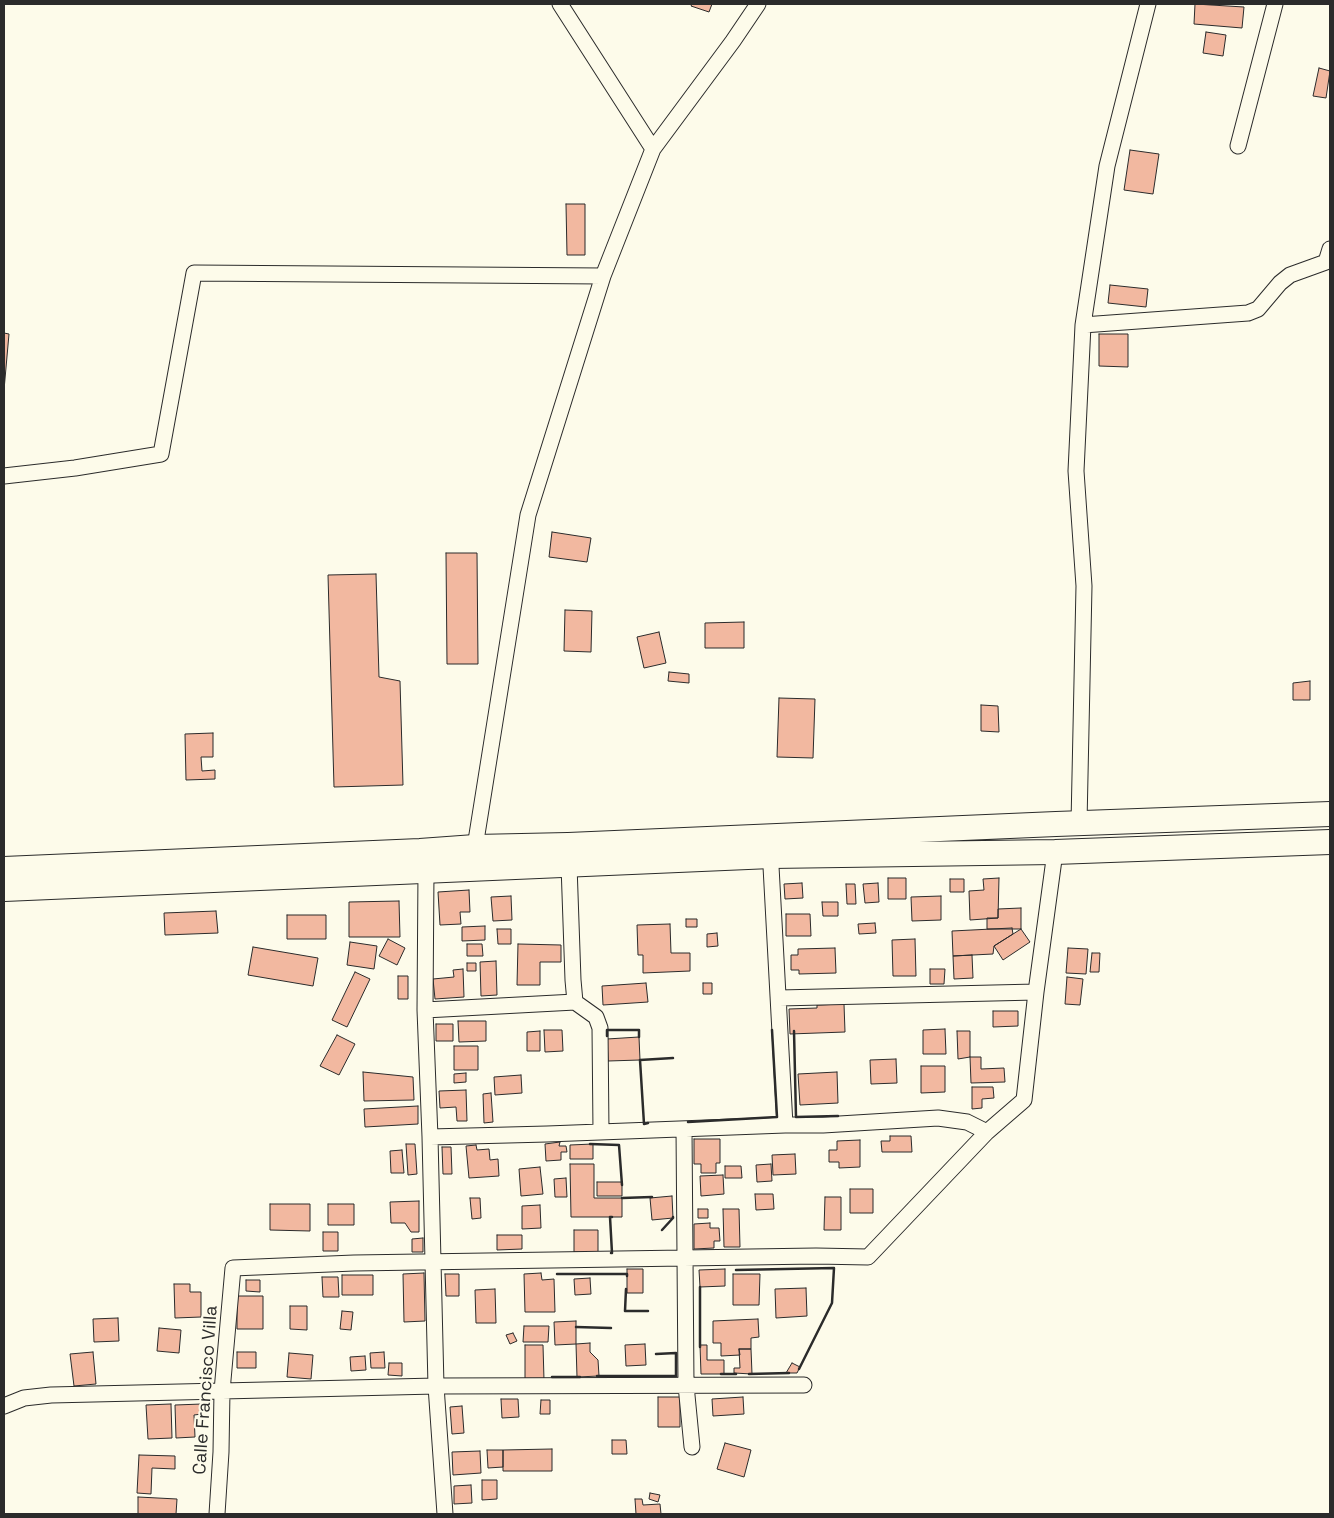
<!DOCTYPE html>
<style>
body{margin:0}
#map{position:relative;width:1334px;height:1518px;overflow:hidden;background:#fdfbea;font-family:"Space Grotesk",sans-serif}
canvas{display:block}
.frame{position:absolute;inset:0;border:5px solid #2b2b2b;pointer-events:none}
</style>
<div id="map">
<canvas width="1334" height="1518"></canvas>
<div class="frame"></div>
</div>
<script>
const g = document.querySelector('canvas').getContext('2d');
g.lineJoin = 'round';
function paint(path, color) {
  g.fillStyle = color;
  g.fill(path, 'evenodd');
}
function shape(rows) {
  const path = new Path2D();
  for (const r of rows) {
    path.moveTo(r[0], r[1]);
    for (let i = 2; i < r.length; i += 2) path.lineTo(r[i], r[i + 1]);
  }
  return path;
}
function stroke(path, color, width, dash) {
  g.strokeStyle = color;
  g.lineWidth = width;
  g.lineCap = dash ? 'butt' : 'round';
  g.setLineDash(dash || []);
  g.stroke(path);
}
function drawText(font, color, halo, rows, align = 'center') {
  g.font = font + ' "Space Grotesk",sans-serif';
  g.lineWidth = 4;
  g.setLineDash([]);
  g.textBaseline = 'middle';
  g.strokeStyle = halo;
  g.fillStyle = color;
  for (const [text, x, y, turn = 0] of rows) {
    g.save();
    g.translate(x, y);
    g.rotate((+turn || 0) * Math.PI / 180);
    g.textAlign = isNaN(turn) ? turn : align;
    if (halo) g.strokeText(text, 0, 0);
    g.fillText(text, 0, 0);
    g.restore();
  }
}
const building = shape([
 [692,4,712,4,709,12,691,6,692,4],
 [1195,4,1244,7,1242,28,1194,24,1195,4],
 [1206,32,1226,35,1223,56,1203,53,1206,32],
 [1319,68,1330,71,1326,98,1313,96,1319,68],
 [1130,150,1159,154,1153,194,1124,190,1130,150],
 [566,204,585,204,585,255,567,255,566,204],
 [1110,285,1148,289,1146,307,1108,303,1110,285],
 [4,333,9,334,4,390,4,333],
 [1099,334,1128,334,1128,367,1099,366,1099,334],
 [552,532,591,538,587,562,549,557,552,532],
 [446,553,477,553,478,664,447,664,446,553],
 [376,574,379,677,400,681,403,785,334,787,328,575,376,574],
 [565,610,592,611,591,652,564,651,565,610],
 [744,622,744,648,705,648,705,623,744,622],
 [659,632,666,663,644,668,637,637,659,632],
 [669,672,689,674,689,683,668,681,669,672],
 [1310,681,1310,700,1293,700,1293,683,1310,681],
 [779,698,815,699,813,758,777,757,779,698],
 [981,705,998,706,999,732,981,731,981,705],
 [213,733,213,757,201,757,202,771,215,770,215,779,186,780,185,734,213,733],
 [888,878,906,878,906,899,888,899,888,878],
 [999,878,998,918,970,920,969,891,984,890,983,879,999,878],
 [950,879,964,879,964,892,950,892,950,879],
 [802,883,803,898,785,899,784,884,802,883],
 [878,883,879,902,865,903,863,884,878,883],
 [846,884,855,884,856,904,847,904,846,884],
 [469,890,470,912,460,912,461,924,440,925,438,892,469,890],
 [511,896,512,920,493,921,491,897,511,896],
 [941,896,941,920,912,921,911,897,941,896],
 [399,901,400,937,349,937,349,902,399,901],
 [822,902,838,902,838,916,823,916,822,902],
 [1021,908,1021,929,987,929,987,918,998,918,998,909,1021,908],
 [216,911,218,933,165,935,164,913,216,911],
 [786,914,810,914,811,936,786,936,786,914],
 [287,915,326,915,326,939,287,939,287,915],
 [686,919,697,919,697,927,686,927,686,919],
 [875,923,876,933,859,934,858,924,875,923],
 [670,924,671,953,690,953,690,971,643,973,643,955,638,955,637,925,670,924],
 [485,926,485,940,462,941,462,927,485,926],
 [1012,928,1013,934,994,946,993,954,953,956,952,931,1012,928],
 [497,929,511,929,511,944,498,944,497,929],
 [1021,929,1030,942,1003,960,994,946,1021,929],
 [717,933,718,946,707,947,707,934,717,933],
 [388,939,405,948,397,965,379,956,388,939],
 [915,939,916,976,893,976,892,940,915,939],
 [350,942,377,946,374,969,347,965,350,942],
 [467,944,482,944,483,956,467,956,467,944],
 [518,944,561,945,561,962,540,962,540,985,517,985,518,944],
 [253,947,318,958,313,986,248,975,253,947],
 [835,948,836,973,799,974,799,970,791,970,791,955,798,955,798,949,835,948],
 [1068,948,1088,949,1086,974,1066,973,1068,948],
 [1092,953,1100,953,1099,972,1090,972,1092,953],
 [972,955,973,978,954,979,953,956,972,955],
 [496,961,497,995,481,996,480,962,496,961],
 [467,963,476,963,476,971,467,971,467,963],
 [463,969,464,997,435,999,433,979,454,977,453,970,463,969],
 [930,969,945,969,944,984,930,984,930,969],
 [355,972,370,979,347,1027,332,1020,355,972],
 [398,976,408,976,408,999,398,999,398,976],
 [1067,977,1083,979,1080,1005,1065,1004,1067,977],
 [646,983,648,1002,603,1005,602,986,646,983],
 [703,983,712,983,712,994,703,994,703,983],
 [844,1004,845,1032,790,1034,789,1009,817,1008,817,1005,844,1004],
 [993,1011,1018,1011,1018,1026,993,1027,993,1011],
 [458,1021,486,1021,486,1041,459,1042,458,1021],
 [436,1024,453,1024,453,1041,436,1041,436,1024],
 [945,1029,946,1054,923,1054,923,1030,945,1029],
 [544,1030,562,1030,563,1051,545,1052,544,1030],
 [540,1031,540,1051,527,1051,527,1032,540,1031],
 [957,1031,970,1031,970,1057,958,1059,957,1031],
 [337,1035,355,1044,339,1075,320,1066,337,1035],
 [639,1037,640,1060,608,1061,607,1039,639,1037],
 [454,1046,478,1046,478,1070,454,1070,454,1046],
 [970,1057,981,1057,981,1069,1004,1068,1005,1082,971,1083,970,1057],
 [896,1059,897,1083,871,1084,870,1060,896,1059],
 [921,1066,945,1066,945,1092,921,1093,921,1066],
 [363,1072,413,1077,414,1100,364,1101,363,1072],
 [837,1072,838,1103,800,1105,798,1074,837,1072],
 [466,1073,466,1082,454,1083,454,1074,466,1073],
 [521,1075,522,1093,495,1095,494,1077,521,1075],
 [972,1087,993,1087,994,1098,982,1099,982,1108,972,1109,972,1087],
 [466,1090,467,1121,457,1121,456,1107,440,1108,439,1091,466,1090],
 [491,1093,493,1122,484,1123,483,1094,491,1093],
 [418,1106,418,1124,365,1127,364,1109,418,1106],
 [890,1136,911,1136,912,1152,882,1152,881,1141,890,1141,890,1136],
 [694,1139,720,1139,720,1163,716,1163,716,1173,701,1173,701,1164,694,1164,694,1139],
 [860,1140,860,1167,839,1168,839,1162,829,1162,829,1150,837,1150,837,1141,860,1140],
 [560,1142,559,1146,566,1146,567,1152,561,1152,561,1160,546,1161,545,1144,560,1142],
 [406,1144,415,1144,417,1174,408,1175,406,1144],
 [593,1144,593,1159,570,1159,570,1145,593,1144],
 [476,1145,477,1150,489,1149,490,1160,498,1159,499,1176,469,1178,466,1146,476,1145],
 [442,1147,451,1147,452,1174,443,1174,442,1147],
 [402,1150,404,1173,391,1173,390,1151,402,1150],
 [795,1154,796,1174,773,1175,772,1155,795,1154],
 [570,1164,594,1164,594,1198,622,1198,622,1217,571,1217,570,1164],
 [771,1164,772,1181,757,1182,756,1165,771,1164],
 [725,1166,741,1166,742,1178,725,1178,725,1166],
 [540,1167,543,1194,521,1196,519,1169,540,1167],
 [723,1175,724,1194,701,1196,700,1176,723,1175],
 [566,1178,567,1197,555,1197,554,1179,566,1178],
 [597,1182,622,1182,622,1196,597,1196,597,1182],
 [850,1189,873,1189,873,1213,850,1213,850,1189],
 [755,1194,773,1194,774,1209,756,1210,755,1194],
 [672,1196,673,1218,652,1220,650,1198,672,1196],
 [825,1197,841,1197,841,1230,824,1230,825,1197],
 [470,1198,480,1198,481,1218,472,1219,470,1198],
 [419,1201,419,1232,411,1232,405,1223,391,1223,390,1202,419,1201],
 [270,1204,310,1204,310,1231,270,1230,270,1204],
 [328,1204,354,1204,354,1225,328,1225,328,1204],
 [540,1205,541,1228,522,1229,522,1206,540,1205],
 [698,1209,708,1209,708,1218,698,1218,698,1209],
 [723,1209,739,1209,740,1247,724,1247,723,1209],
 [710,1223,710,1228,719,1228,720,1241,714,1241,714,1248,694,1249,694,1224,710,1223],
 [574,1230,598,1230,598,1253,574,1252,574,1230],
 [323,1232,338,1232,338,1251,323,1251,323,1232],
 [497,1235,522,1235,522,1249,497,1250,497,1235],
 [423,1238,423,1252,412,1252,412,1239,423,1238],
 [627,1269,643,1269,643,1293,627,1293,627,1269],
 [725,1269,725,1286,700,1287,699,1270,725,1269],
 [424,1273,425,1321,404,1322,403,1274,424,1273],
 [541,1273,542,1280,554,1279,555,1312,525,1312,524,1274,541,1273],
 [445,1274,459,1274,459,1296,446,1296,445,1274],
 [733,1274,760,1274,759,1305,733,1305,733,1274],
 [342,1275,373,1275,373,1295,342,1295,342,1275],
 [322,1277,338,1277,339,1297,323,1297,322,1277],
 [590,1278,591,1294,575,1295,574,1279,590,1278],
 [246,1280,260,1280,260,1292,246,1291,246,1280],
 [174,1284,190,1284,190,1292,201,1292,201,1317,175,1318,174,1284],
 [806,1288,807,1316,776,1318,775,1289,806,1288],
 [495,1289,496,1323,476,1323,475,1290,495,1289],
 [237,1296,263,1296,263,1329,237,1329,237,1296],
 [290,1306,307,1306,307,1330,290,1329,290,1306],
 [342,1311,353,1312,351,1330,340,1329,342,1311],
 [118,1318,119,1341,94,1342,93,1319,118,1318],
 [758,1319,759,1337,751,1338,751,1349,739,1349,740,1355,721,1356,721,1343,713,1343,713,1321,758,1319],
 [576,1321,576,1344,555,1345,554,1322,576,1321],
 [524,1326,549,1326,548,1342,523,1342,524,1326],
 [159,1328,181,1330,179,1353,157,1351,159,1328],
 [513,1333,517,1341,510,1344,506,1335,513,1333],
 [590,1343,590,1352,598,1360,599,1376,577,1377,576,1344,590,1343],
 [645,1344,646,1365,626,1366,625,1345,645,1344],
 [525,1345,543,1345,544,1380,525,1380,525,1345],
 [700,1345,707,1345,707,1360,724,1360,724,1374,701,1374,700,1345],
 [739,1349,751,1349,752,1374,734,1373,734,1368,740,1368,739,1349],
 [93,1352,96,1384,74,1386,70,1354,93,1352],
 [237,1352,256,1352,256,1368,237,1368,237,1352],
 [384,1352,385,1368,371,1368,370,1353,384,1352],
 [289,1353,313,1355,311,1379,287,1377,289,1353],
 [365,1356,366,1370,351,1371,350,1357,365,1356],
 [389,1363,402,1363,402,1376,388,1375,389,1363],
 [792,1363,800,1367,797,1373,786,1373,792,1363],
 [658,1397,680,1397,680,1427,658,1427,658,1397],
 [743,1397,744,1414,713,1416,712,1399,743,1397],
 [501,1399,518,1399,519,1417,502,1418,501,1399],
 [541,1400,550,1400,550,1414,540,1414,541,1400],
 [171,1404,172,1438,148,1439,146,1405,171,1404],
 [202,1404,202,1414,194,1415,195,1437,176,1438,175,1405,202,1404],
 [462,1406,464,1433,452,1434,450,1407,462,1406],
 [612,1440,626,1440,627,1454,612,1454,612,1440],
 [725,1443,751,1450,744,1477,717,1469,725,1443],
 [552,1449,552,1471,503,1471,503,1450,552,1449],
 [487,1450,503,1450,503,1467,488,1468,487,1450],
 [480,1451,481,1473,453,1475,452,1452,480,1451],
 [139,1455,175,1456,175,1469,152,1468,151,1494,137,1493,139,1455],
 [482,1480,497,1480,497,1499,482,1500,482,1480],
 [471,1485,472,1503,454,1504,454,1486,471,1485],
 [650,1493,660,1495,658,1502,649,1499,650,1493],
 [138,1497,177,1499,176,1514,138,1514,138,1497],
 [635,1499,642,1499,643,1505,660,1504,661,1514,636,1514,635,1499]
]);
paint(building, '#f2b8a0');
stroke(building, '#2b2b2b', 1);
const street = shape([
 [560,4,653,149],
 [1238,146,1275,4],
 [1083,325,1248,313,1258,309,1280,283,1290,275,1326,262,1330,249],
 [4,476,75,468,161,454,194,273,603,276],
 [1079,823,1084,586,1076,471,1083,325,1107,166,1148,4],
 [475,847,528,515,603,276,653,149,733,41,758,4],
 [428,864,426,871,425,1010,430,1137,436,1386,445,1514],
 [569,865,573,980,575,1002,596,1017,600,1028,601,1132],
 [779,998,1036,992],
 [425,1010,575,1002],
 [785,1125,823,1125,938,1118,967,1122,987,1132],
 [684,1129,686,1385,692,1447],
 [430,1137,547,1134,785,1125,770,848],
 [4,1406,24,1398,51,1395,436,1386,804,1385],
 [217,1514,221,1452,222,1391,233,1268,354,1263,816,1256,868,1257,987,1132,1024,1100,1036,992,1055,852]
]);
const primary = shape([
 [4,869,420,851,475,847,568,845,1056,824,1330,814],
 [4,889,771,856,1055,852,1330,842]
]);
stroke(street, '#2b2b2b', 17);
stroke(primary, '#2b2b2b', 26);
stroke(street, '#fdfbea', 15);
stroke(primary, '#fdfbea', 24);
stroke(shape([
 [794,1031,796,1117,838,1116],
 [607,1036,607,1030,639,1030,639,1037],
 [688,1122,777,1117,772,1030],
 [648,1123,644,1124,640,1060,673,1058],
 [590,1144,619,1145,622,1185],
 [622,1198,652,1197],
 [662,1230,673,1218,673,1217],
 [611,1253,612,1253,610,1217,612,1217],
 [736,1270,834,1268,832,1303,799,1369],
 [557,1274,627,1274,627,1276],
 [700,1287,700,1347],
 [626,1289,625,1311,648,1311],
 [576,1327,611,1328],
 [721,1374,736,1374],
 [749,1374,789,1373],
 [597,1376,676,1376,676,1353,656,1354],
 [552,1377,580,1377]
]), '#2b2b2b', 2.5);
drawText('18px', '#2b2b2b', '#fdfbea', [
 ["Calle Francisco Villa",206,1390,-86]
]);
</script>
